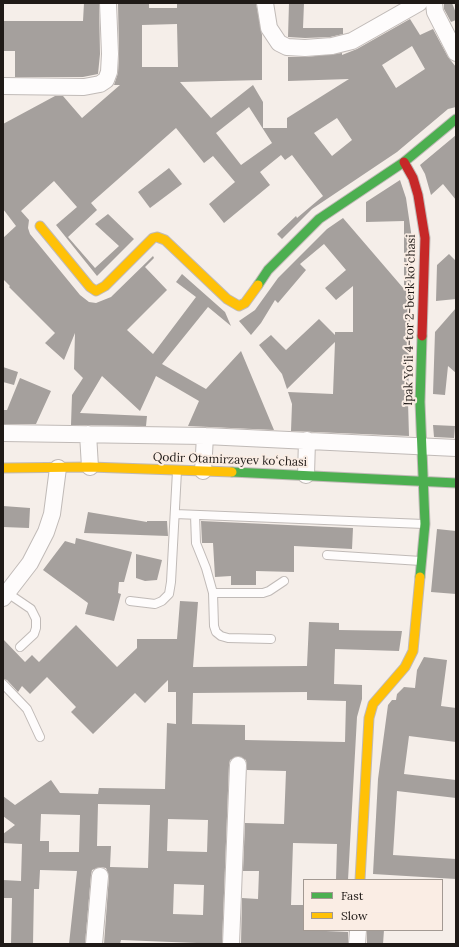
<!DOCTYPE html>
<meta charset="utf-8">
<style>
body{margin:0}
#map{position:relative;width:459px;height:947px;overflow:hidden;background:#f5eee9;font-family:Lora,serif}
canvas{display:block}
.frame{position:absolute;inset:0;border:4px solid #1f1a17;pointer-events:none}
.legend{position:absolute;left:303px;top:879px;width:140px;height:52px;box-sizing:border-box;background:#faede4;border:1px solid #a29992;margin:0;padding:5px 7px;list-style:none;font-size:12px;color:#1f1a17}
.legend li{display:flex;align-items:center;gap:8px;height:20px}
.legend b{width:20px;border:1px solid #a29992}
</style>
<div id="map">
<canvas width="459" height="947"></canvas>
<div class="frame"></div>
<ul class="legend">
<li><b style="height:5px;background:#4caf50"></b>Fast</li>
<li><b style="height:5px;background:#ffc107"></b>Slow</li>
</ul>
</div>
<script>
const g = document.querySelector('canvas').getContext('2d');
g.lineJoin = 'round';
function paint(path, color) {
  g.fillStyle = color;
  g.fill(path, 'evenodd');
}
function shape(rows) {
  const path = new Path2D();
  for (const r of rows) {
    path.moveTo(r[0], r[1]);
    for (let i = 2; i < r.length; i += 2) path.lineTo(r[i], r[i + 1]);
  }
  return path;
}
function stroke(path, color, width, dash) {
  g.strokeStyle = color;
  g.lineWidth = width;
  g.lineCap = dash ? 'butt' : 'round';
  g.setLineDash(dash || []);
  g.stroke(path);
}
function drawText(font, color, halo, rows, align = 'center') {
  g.font = font + ' Lora,serif';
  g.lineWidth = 4;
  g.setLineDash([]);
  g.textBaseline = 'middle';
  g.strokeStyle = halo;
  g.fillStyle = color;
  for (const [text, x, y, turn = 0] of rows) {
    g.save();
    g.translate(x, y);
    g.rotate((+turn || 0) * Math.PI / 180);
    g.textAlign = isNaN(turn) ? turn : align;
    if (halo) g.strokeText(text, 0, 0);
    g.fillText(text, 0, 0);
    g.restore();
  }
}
paint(shape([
 [84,3,99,3,100,54,98,74,83,77,15,77,15,51,3,51,3,21,83,21],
 [118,3,149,3,149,8,177,8,177,3,256,3,262,35,262,80,180,82,211,118,253,85,263,102,263,128,287,128,287,118,349,79,288,81,288,57,306,57,342,53,342,55,357,49,410,19,420,35,433,29,448,57,456,67,456,107,448,109,397,152,312,209,282,239,277,234,296,216,297,218,323,196,292,155,285,160,281,155,260,172,270,185,224,223,209,204,235,182,213,156,204,163,176,128,91,203,97,210,68,237,95,268,119,246,95,224,108,214,134,239,97,276,56,225,77,207,54,181,21,211,29,220,28,228,30,234,80,295,89,302,96,303,111,297,153,256,154,258,145,267,167,290,127,330,153,354,196,297,176,282,182,274,225,312,231,326,208,307,162,364,206,389,241,351,274,430,188,426,199,401,156,376,140,411,102,376,80,413,147,416,146,426,71,425,72,395,83,378,74,369,75,333,64,360,45,343,55,333,9,287,10,286,3,279,3,238,16,226,3,209,3,124,55,96,63,96,82,118,120,85,114,85,118,73,119,55],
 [177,24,178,67,142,67,142,25],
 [412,46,425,69,396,88,382,65],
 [249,107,272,143,241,165,216,133],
 [337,118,352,140,332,156,314,133],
 [289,3,304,3,303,28,343,28,343,34,330,37,305,38,288,37],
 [444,3,452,3,456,13,456,20,451,22,444,9],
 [456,135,456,200,443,184,431,195,425,174,420,165],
 [169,168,182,184,150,208,138,192],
 [400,180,406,198,412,239,408,402,409,436,291,431,292,404,288,392,333,394,335,342,287,389,282,374,259,345,271,335,286,350,319,319,335,335,335,332,353,332,353,286,336,300,325,288,346,270,324,244,300,264,306,270,278,303,275,300,261,323,251,335,239,321,255,310,278,278,327,229,343,218,404,289,404,221,366,222,366,202],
 [449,254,456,261,456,299,436,301,437,265],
 [456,308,456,373,448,366,445,395,433,394,435,332],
 [3,367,18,372,14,385,3,382],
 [20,378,51,391,36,424,3,424,3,410,7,410],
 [433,425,455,426,454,438,434,437],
 [3,506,30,508,29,528,3,527],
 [88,512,147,522,147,521,167,521,168,536,84,533],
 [201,521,353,528,352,549,294,546,294,572,256,571,256,585,231,585,231,576,215,577,213,543,202,543],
 [437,529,456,531,456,594,431,592],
 [76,538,132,552,124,582,119,582,118,593,121,594,114,621,85,614,88,603,43,570,65,541,75,544],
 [136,554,162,560,157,580,145,581,136,578],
 [180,601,198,602,193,667,307,666,309,622,339,623,339,630,402,631,399,651,335,649,334,684,362,685,362,699,357,717,348,880,336,880,337,844,293,843,291,905,304,905,304,930,348,932,348,944,241,944,242,898,258,899,259,871,243,871,245,823,284,824,286,771,247,770,246,760,238,756,230,760,229,765,222,944,121,940,120,944,104,944,109,876,106,868,100,867,92,870,91,875,85,944,69,944,77,871,40,870,39,889,34,889,33,944,11,944,12,898,3,898,3,880,21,881,22,844,3,843,3,834,15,825,3,816,3,796,15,805,51,780,60,793,98,794,99,788,165,789,167,723,176,724,176,692,168,692,168,680,145,703,135,693,93,734,71,712,76,707,47,677,30,694,22,686,18,692,7,680,3,679,3,639,25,662,32,655,39,662,76,625,117,667,137,648,137,639,177,639],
 [307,692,307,700,346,701,345,742,245,740,245,725,192,724,193,693],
 [98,804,150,805,148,868,110,867,111,846,97,846],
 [41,814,80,815,79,852,49,852,49,841,40,841],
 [168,819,208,820,207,852,167,851],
 [174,884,204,885,203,915,173,914],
 [424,657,447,660,441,706,456,708,456,742,409,736,404,774,456,780,456,798,397,791,393,855,456,859,456,879,373,874,378,779,388,705,392,700,396,700,397,694,404,687,415,688,417,670],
 [367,930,384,930,383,944,367,944]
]), '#a5a09d');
const lane = shape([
 [175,514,424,524],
 [195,515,196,543,206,568,213,593,214,626,216,632,221,636,228,638,271,639],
 [327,555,421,561],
 [6,592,31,609,36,619,36,628,34,634,20,647],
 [213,593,263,593,269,591,284,581],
 [130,601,155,604,162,601,169,594,171,582,177,471],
 [3,684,27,709,40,737]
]);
const street = shape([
 [265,3,269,28,279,43,287,47,305,48,332,46,352,41,419,3],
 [434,3,435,12,456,53],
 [3,86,84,87,100,84,106,80,109,72,110,54,108,3],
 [3,433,205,436,456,448],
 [88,434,90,467],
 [203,471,205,436],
 [306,475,307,440],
 [3,598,30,563,46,532,52,514,58,468],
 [94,944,100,876],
 [231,944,238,765],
 [357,944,358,930]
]);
const fast = shape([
 [258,285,268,270,319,219,404,162,456,119],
 [232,472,456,483],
 [420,577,425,524,420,402,422,336]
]);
const slow = shape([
 [40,226,90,287,96,291,105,286,153,238,157,237,165,240,227,299,239,306,245,303,258,285],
 [3,468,90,467,232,472],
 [360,880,369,718,373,704,405,667,413,651,420,577]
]);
const jam = shape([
 [404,162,413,178,418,195,425,238,422,336]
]);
stroke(lane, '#c0bab7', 10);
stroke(street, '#c0bab7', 18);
stroke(fast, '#c0bab7', 11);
stroke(slow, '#c0bab7', 11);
stroke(jam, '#c0bab7', 11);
stroke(lane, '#fefcfc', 8);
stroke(street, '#fefcfc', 16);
stroke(fast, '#4caf50', 9);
stroke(slow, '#ffc107', 9);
stroke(jam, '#c62828', 9);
drawText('12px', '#1f1a17', '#faede4', [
 ["Ipak Yoʻli 4-tor 2-berk koʻchasi",410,320,-89],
 ["Qodir Otamirzayev koʻchasi",230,460,2]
]);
</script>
